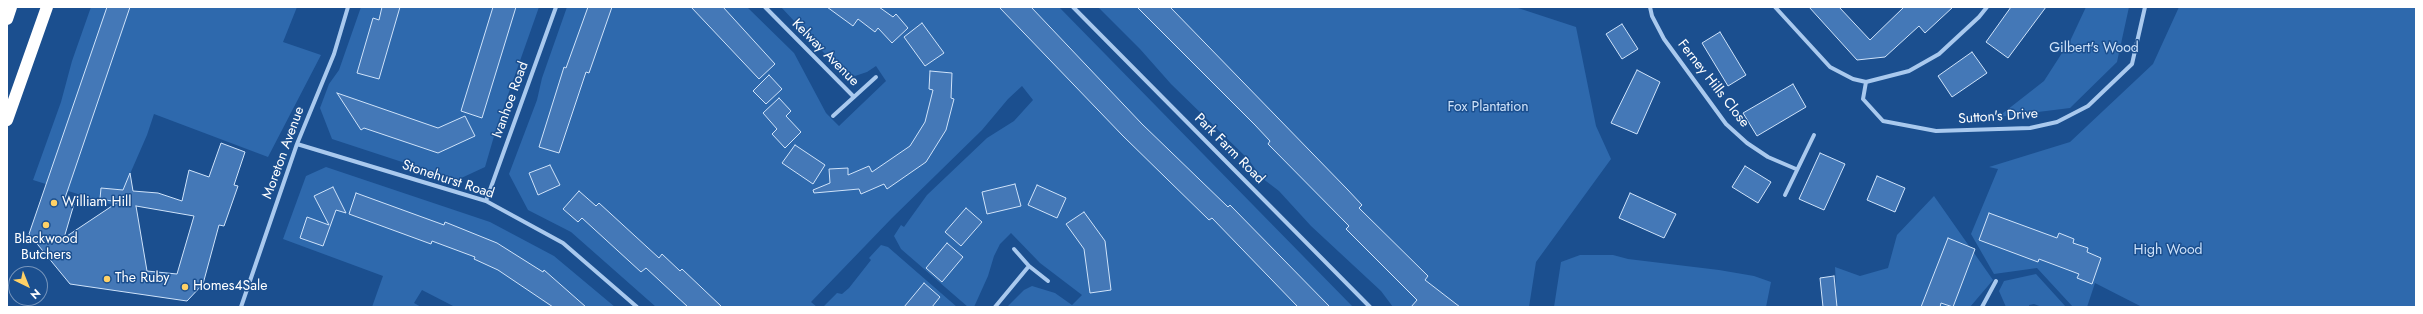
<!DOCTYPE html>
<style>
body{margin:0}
#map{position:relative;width:2423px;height:314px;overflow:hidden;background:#1b4f8f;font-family:Jost,sans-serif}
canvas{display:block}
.frame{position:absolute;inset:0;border:8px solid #fff;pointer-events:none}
.north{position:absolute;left:8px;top:266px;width:40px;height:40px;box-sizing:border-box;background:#1b4f8f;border:1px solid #7695bc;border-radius:50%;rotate:137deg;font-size:11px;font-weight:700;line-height:16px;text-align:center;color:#fff}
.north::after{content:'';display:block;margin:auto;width:14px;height:18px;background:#ffd166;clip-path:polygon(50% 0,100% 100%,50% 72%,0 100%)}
</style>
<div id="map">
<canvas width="2423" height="314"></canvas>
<div class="frame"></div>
<div class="north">N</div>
</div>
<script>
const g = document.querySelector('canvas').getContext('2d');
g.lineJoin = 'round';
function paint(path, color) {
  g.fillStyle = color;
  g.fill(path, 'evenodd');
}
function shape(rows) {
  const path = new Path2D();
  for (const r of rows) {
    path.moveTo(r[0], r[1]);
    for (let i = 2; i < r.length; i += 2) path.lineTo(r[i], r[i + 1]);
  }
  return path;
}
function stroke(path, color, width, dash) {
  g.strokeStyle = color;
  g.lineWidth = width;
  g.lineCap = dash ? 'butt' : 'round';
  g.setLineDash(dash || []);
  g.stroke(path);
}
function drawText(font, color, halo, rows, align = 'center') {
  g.font = font + ' Jost,sans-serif';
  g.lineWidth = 3;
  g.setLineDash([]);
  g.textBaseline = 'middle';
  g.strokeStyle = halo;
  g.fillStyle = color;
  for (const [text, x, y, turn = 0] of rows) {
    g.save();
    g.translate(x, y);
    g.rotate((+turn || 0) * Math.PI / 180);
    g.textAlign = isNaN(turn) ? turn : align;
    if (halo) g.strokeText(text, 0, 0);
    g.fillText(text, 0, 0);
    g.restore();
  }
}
paint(shape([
 [91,7,297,7,283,42,321,55,268,157,154,114,147,135,116,206,33,180,61,102,72,61],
 [361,7,539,7,497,126,485,167,457,180,332,139,320,108,329,84,339,70],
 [567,7,747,7,794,53,826,113,839,126,886,81,876,66,867,72,855,76,839,69,781,7,1059,7,1353,307,1007,307,1024,290,1032,286,1055,293,1072,305,1082,295,1040,263,1011,233,1000,244,994,256,988,276,974,307,968,307,901,249,894,236,901,225,904,227,927,195,987,138,1014,121,1033,100,1022,86,1008,99,982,130,892,218,811,302,817,307,656,307,571,232,528,210,509,174,537,100,542,78],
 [1098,7,1515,7,1576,27,1596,126,1611,159,1536,262,1529,307,1393,307,1381,291,1311,226,1279,191,1262,178,1248,159,1171,84,1140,49],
 [2086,7,2129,7,2117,62,2070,108,1998,117,2044,81,2071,39],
 [2179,7,2416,7,2416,307,2142,307,2095,283,2087,307,2073,307,2037,268,1994,274,1971,234,1998,169,1989,167,2070,142,2153,64],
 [326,167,490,222,554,256,615,307,455,307,422,290,414,303,421,307,372,307,383,276,283,239,306,176],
 [1934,196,1993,280,1970,307,1837,307,1835,267,1860,276,1888,268,1897,235],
 [881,245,888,247,957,307,823,307,837,293,842,294,849,288,871,260,869,258],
 [1580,255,1613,255,1628,259,1719,270,1754,276,1771,282,1766,307,1554,307,1561,262],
 [2036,274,2066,307,2042,307,2034,304,2029,305,2029,307,2006,307,1999,291,2004,281]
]), '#2e69ad');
const building = shape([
 [107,7,130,7,64,201,74,204,64,238,118,202,100,199,101,188,123,190,130,173,133,191,158,193,182,201,189,170,209,177,221,143,245,152,234,185,238,186,224,226,219,225,203,284,187,301,70,284,29,234,107,7],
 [136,206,194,216,177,274,147,271,136,206],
 [382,7,400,7,379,79,357,73,373,18,379,20,382,7],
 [493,7,516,7,482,118,461,111,493,7],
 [588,7,612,7,589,73,586,72,559,153,539,147,564,67,566,68,588,7],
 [691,7,723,7,775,64,759,79,691,7],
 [827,7,879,7,893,17,896,14,908,28,892,43,878,28,875,32,858,19,853,26,827,7],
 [999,7,1031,7,1142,124,1228,207,1230,205,1330,307,1298,307,1212,218,1209,220,1123,136,999,7],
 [1137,7,1170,7,1347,189,1362,205,1359,208,1428,276,1425,280,1460,307,1411,307,1417,300,1346,229,1349,226,1268,144,1270,141,1255,125,1137,7],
 [1809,7,1839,7,1870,40,1904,7,1953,7,1925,33,1919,26,1885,57,1857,60,1809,7],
 [2011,7,2046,7,2008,58,1986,42,2011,7],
 [922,23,944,53,925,66,904,37,922,23],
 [1622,24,1638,49,1622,59,1606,34,1622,24],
 [1720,32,1746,75,1728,86,1702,43,1720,32],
 [1972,52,1987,73,1952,97,1938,76,1972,52],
 [1637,70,1660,82,1637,134,1611,123,1637,70],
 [930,71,952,73,951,98,954,99,946,130,926,162,887,189,884,184,861,194,859,189,814,193,813,190,830,183,829,169,848,168,848,175,869,166,872,172,910,146,925,122,933,90,929,89,930,71],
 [769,75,782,89,766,104,753,91,769,75],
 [1793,84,1806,107,1757,136,1743,113,1793,84],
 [337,93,438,128,465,116,475,136,438,153,364,128,361,130,337,93],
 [779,98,791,111,786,116,801,132,785,148,772,134,777,129,763,113,779,98],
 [795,145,825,165,813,184,782,163,795,145],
 [1820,153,1845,164,1824,210,1799,199,1820,153],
 [550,165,560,185,538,195,529,173,550,165],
 [1745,166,1771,182,1758,203,1732,187,1745,166],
 [1877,176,1905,188,1895,212,1867,200,1877,176],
 [1015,184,1021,206,987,214,982,192,1015,184],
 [1037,185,1066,198,1057,218,1028,205,1037,185],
 [333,187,346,213,336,210,323,246,300,238,307,217,329,225,314,196,333,187],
 [579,191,596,206,599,203,659,258,662,254,680,271,682,269,722,307,688,307,646,268,641,272,582,218,578,222,563,209,579,191],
 [356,193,444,225,445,222,497,243,543,272,544,270,586,307,553,307,498,270,474,259,475,257,432,241,431,244,349,214,356,193],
 [1630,193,1676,214,1664,238,1619,218,1630,193],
 [966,208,982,222,961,246,945,232,966,208],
 [1084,212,1105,241,1111,290,1090,293,1084,249,1066,224,1084,212],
 [1989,213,2057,238,2059,233,2074,239,2073,243,2088,248,2087,252,2101,258,2092,284,2077,278,2079,274,2039,259,2038,262,1979,240,1989,213],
 [1948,238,1975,249,1953,307,1941,303,1940,307,1921,307,1948,238],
 [947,243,963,257,942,282,926,268,947,243],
 [1834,276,1837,307,1823,307,1820,278,1834,276],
 [924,283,940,297,932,307,904,307,924,283]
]);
paint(building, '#4478b7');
stroke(building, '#cfe3fa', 1);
stroke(shape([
 [765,7,854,97],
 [1073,7,1370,307],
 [1650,7,1652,16,1664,39,1726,124,1747,143,1768,157,1796,169],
 [1775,7,1830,67,1853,79,1866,82,1909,71,1939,54,1979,17,1987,7],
 [1866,82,1863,99,1883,121,1936,131,2030,128,2057,122,2088,106,2132,64,2145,7],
 [833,116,876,77],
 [297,144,486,201,563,243,637,307],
 [1785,195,1814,135],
 [486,201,556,7],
 [1014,249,1029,266,1048,281],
 [241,307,297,144,334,54,348,7],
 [995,307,1029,266],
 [1982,307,1996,281]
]), '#a9c9ee', 4);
stroke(shape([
 [7,19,11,7],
 [7,120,47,7]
]), '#fff', 12);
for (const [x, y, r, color] of [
 [54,203,4,"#ffd166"],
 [46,225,4,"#ffd166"],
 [107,279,4,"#ffd166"],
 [185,287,4,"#ffd166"]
]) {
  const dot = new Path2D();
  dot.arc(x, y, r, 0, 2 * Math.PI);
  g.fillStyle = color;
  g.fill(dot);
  stroke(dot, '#1b4f8f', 1.5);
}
drawText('14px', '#cfe3fa', '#1b4f8f', [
 ["Gilbert's Wood",2094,49],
 ["Fox Plantation",1488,108],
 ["High Wood",2168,251]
]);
drawText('14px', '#fff', '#1b4f8f', [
 ["Kelway Avenue",825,53,45],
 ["Ferney Hills Close",1713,84,52],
 ["Ivanhoe Road",511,100,-70],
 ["Sutton's Drive",1998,117,-4],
 ["Park Farm Road",1229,149,45],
 ["Moreton Avenue",284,153,-70],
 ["Stonehurst Road",448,180,18]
]);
drawText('14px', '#fff', '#1b4f8f', [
 ["William Hill",62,203],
 ["Blackwood",46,240,"center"],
 ["Butchers",46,256,"center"],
 ["The Ruby",115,279],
 ["Homes4Sale",193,287]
], 'left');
</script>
